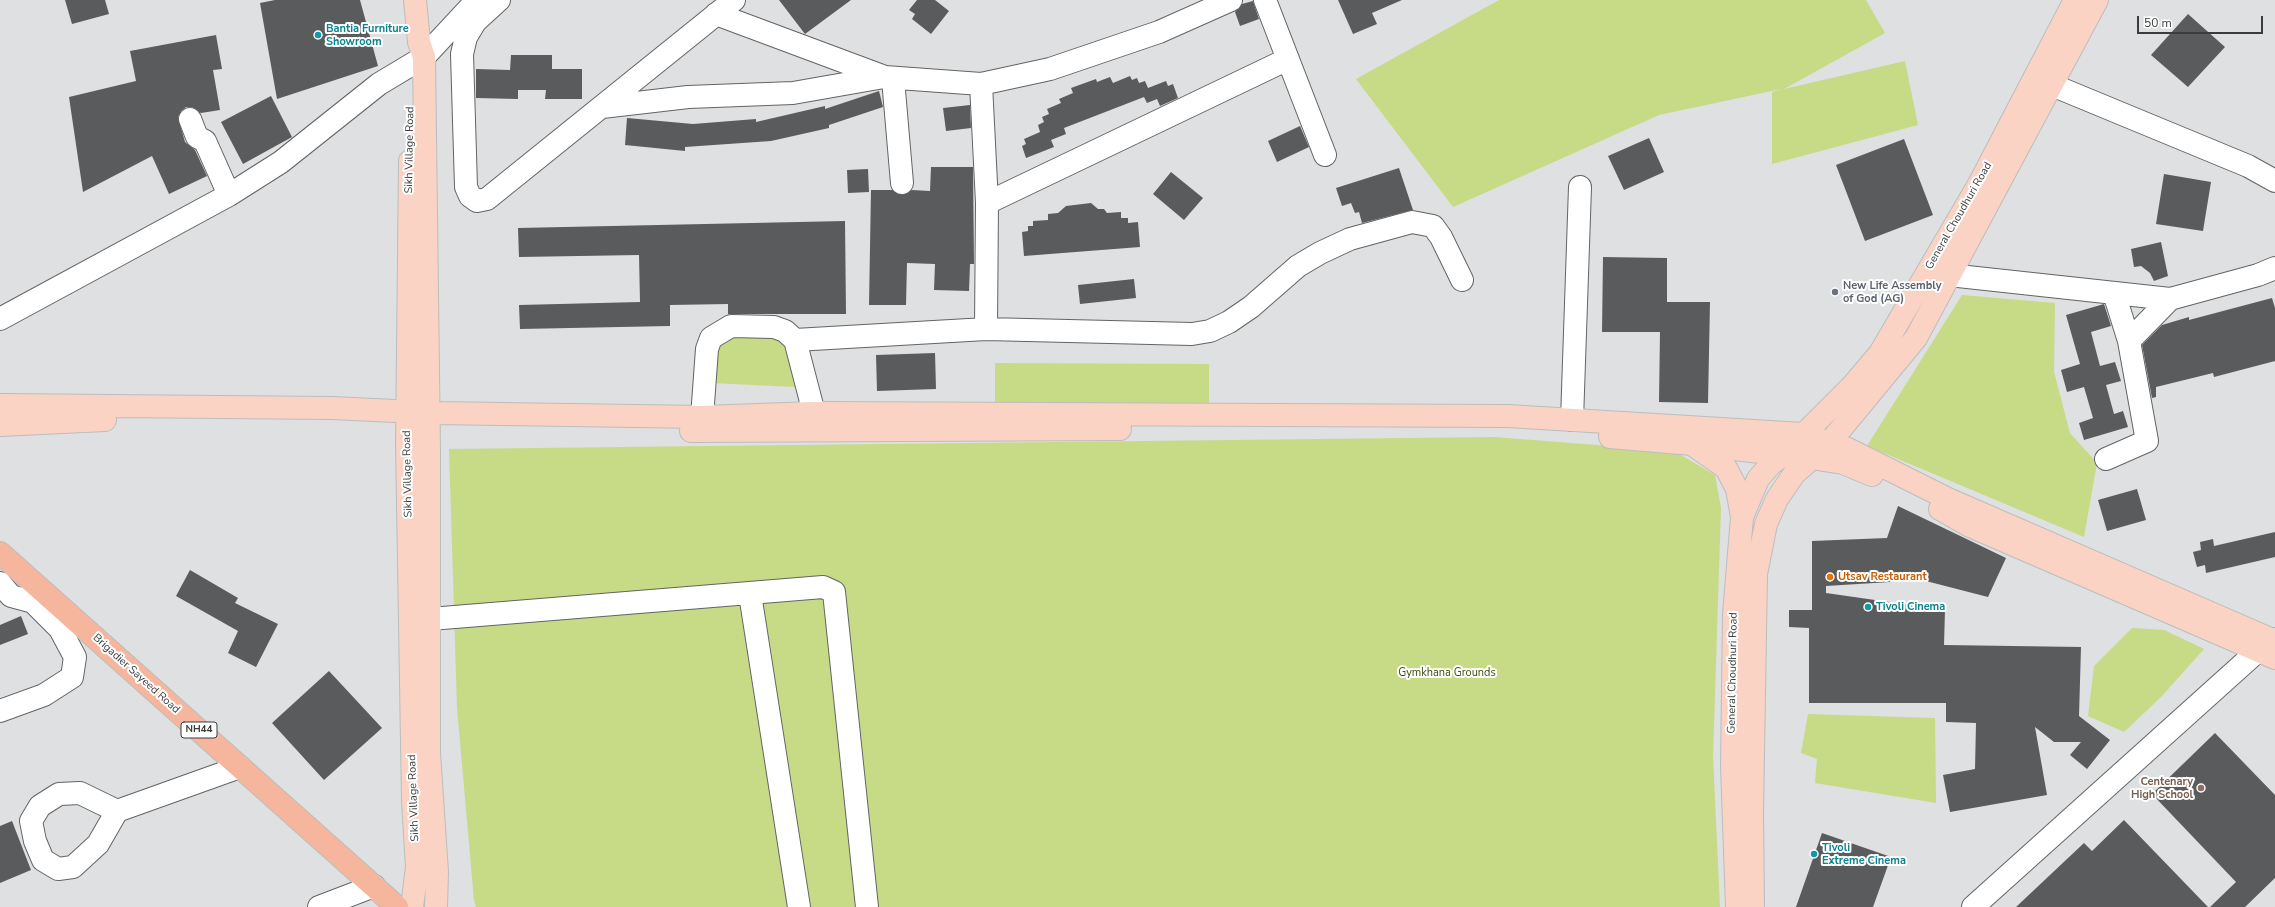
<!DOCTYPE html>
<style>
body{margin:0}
#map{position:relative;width:2275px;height:907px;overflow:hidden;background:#dee0e1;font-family:"Nunito Sans",sans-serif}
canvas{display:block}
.scale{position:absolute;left:2137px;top:16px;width:126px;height:18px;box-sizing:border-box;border:2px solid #3b3c3c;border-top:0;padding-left:5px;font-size:12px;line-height:14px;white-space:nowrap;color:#3b3c3c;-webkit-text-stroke:3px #fff;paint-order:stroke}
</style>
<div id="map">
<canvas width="2275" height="907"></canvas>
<div class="scale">50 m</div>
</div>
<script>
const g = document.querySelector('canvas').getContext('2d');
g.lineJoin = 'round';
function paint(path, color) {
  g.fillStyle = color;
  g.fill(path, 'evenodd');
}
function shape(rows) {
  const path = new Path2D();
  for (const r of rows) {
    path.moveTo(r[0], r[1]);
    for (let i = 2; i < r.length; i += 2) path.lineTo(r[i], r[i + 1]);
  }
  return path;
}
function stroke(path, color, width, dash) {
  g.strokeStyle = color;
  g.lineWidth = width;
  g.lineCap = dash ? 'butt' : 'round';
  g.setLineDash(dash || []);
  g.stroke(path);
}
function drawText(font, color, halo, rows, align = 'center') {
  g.font = font + ' "Nunito Sans",sans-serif';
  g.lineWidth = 4;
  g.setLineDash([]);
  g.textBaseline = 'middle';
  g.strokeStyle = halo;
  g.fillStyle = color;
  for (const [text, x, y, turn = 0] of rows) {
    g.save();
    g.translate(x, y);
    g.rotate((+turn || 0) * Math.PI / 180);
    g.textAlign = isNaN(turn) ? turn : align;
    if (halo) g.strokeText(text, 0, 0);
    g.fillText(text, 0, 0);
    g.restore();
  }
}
paint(shape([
 [1499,0,1866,0,1885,33,1784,89,1905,61,1918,125,1772,164,1772,92,1781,89,1659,115,1453,207,1356,79],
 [1962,295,2055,303,2054,372,2070,433,2097,463,2084,537,1867,446],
 [737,334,779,338,789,348,796,373,795,387,712,383,716,347],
 [995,363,1209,364,1209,408,995,407],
 [1494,437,1674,451,1715,475,1721,508,1713,756,1720,907,476,907,474,900,457,708,449,449],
 [2132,628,2164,630,2204,649,2161,697,2124,732,2088,716,2094,666],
 [1808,714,1935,718,1936,803,1815,783,1817,759,1801,753]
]), '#c7da86');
paint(shape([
 [65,0,105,0,109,14,72,24],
 [275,0,360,0,378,66,277,99,260,3],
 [779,0,851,0,805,34],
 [917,0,935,0,949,11,931,34,912,19,915,14,909,10],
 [1338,0,1402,0,1372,13,1377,24,1353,34],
 [1253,1,1259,19,1240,26,1235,12,1242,4],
 [2188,14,2225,47,2188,87,2151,55],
 [216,35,222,69,213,70,220,110,201,113,192,107,186,107,181,111,178,117,185,142,195,150,207,176,169,194,152,156,83,192,69,97,136,81,130,51],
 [511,55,552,55,552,69,582,69,582,99,545,99,546,90,518,90,518,99,476,98,476,69,510,70],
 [1130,76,1132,80,1137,78,1139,83,1145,81,1148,88,1166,81,1168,86,1173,84,1178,98,1160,106,1157,99,1147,103,1144,97,1064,128,1066,134,1051,140,1054,147,1026,158,1022,146,1026,144,1024,139,1040,132,1038,125,1044,122,1042,117,1049,114,1047,109,1061,103,1059,99,1073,93,1071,88,1096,79,1097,82,1110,77,1113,83],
 [879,91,883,107,829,125,829,128,771,141,685,147,685,151,625,145,627,118,693,124,756,119,756,122,825,106,825,109],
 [271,96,292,137,243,164,221,122],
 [970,105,971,128,946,131,943,108],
 [1300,126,1309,147,1277,162,1268,141],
 [1649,138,1664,172,1624,190,1608,156],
 [1904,139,1933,215,1865,241,1836,165],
 [931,167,973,167,974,264,970,264,969,291,934,290,935,264,907,263,906,305,869,305,871,190,892,190,903,195,912,190,930,191],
 [1399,168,1413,210,1362,223,1359,212,1355,213,1351,203,1342,206,1336,188],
 [868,169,869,192,848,193,847,170],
 [1171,172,1203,198,1184,220,1153,194],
 [2164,174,2211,182,2203,231,2156,224],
 [1091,203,1098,209,1104,209,1107,213,1121,212,1121,218,1128,218,1128,223,1138,222,1140,247,1024,256,1022,232,1028,231,1028,226,1033,226,1033,221,1048,220,1048,214,1058,213,1066,206],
 [845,221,846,314,728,314,728,304,670,305,670,326,520,329,519,305,640,302,639,255,519,257,518,228],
 [2161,242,2168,276,2154,281,2150,273,2141,266,2134,267,2131,249],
 [1603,257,1667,258,1667,302,1710,302,1708,403,1659,402,1660,332,1602,332],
 [1134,279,1136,298,1080,304,1078,285],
 [2272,298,2275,308,2275,361,2214,377,2213,373,2156,387,2156,397,2152,398,2142,345,2162,325,2189,317,2189,320],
 [2104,304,2111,326,2091,332,2100,366,2115,362,2121,381,2106,385,2114,414,2123,411,2128,427,2084,440,2079,423,2093,418,2084,387,2067,392,2061,370,2080,364,2066,315],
 [935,353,936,389,877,391,876,355],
 [2137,489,2146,520,2107,531,2098,500],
 [1898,506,2006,558,1988,597,1922,580,1826,586,1826,593,1945,610,1944,645,2081,647,2079,716,2110,740,2087,769,2070,755,2081,742,2054,742,2035,727,2047,795,1950,812,1943,775,1975,769,1976,723,1946,722,1946,703,1809,703,1809,628,1789,627,1789,610,1812,610,1812,541,1887,538],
 [2275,532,2275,557,2206,573,2205,565,2197,567,2193,552,2201,550,2200,542,2213,539,2214,546],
 [190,570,238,598,235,603,278,624,256,667,228,653,238,631,176,596],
 [21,616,28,634,0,645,0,625],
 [329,671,382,728,324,780,272,723],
 [2215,733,2275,795,2275,878,2245,907,2210,907,2236,882,2152,794],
 [2124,820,2208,907,2016,907,2084,843,2092,851],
 [12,821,31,870,0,883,0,826],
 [1822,833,1891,857,1873,907,1796,907]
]), '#5a5b5c');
const minor = shape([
 [499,0,475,22,466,37,462,54,466,187,470,196,477,201,487,199,734,0],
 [1265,0,1325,155],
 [716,14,885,77,981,84,1050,69,1159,32,1231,0],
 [893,79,902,183],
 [981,84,987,203,986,329],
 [2052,85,2248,166,2275,181],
 [602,107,688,97,793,93,884,77],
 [190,119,197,137,205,141,229,195],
 [987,203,1288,59],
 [1949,275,2170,299,2129,341,2147,441,2106,459],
 [2114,293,2129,341],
 [2170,299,2258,275,2275,268],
 [0,319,229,195,281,162,379,84,424,57,477,0],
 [795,340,986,329,1192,334,1210,331,1229,322,1251,307,1298,266,1320,253,1350,239,1412,222,1433,226,1441,237,1462,280],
 [1572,420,1580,187],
 [701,431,707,349,711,338,731,326,774,327,785,331,795,340,814,413],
 [0,583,11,596,33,602,60,629,75,657,72,677,44,695,0,711],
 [750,594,799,907],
 [430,619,823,587,834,592,867,907],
 [117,811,80,793,59,794,40,806,31,821,35,841,43,860,58,869,73,867,98,844,117,811,240,767],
 [319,907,374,886],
 [1973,907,2271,639]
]);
const major = shape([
 [415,0,419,42,424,57,429,450,429,753,437,872,436,907],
 [410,161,407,444,413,801,417,867,412,907],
 [0,405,332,408,437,413,702,417,814,413,1508,416,1803,434,1848,449,1948,499,2275,641],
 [0,425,105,420],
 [691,431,1120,429],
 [1610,437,1692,444,1811,458,1843,463,1872,475],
 [1693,445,1726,468,1737,489,1742,517],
 [1940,509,1970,526,2275,658],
 [1737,907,1732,766,1734,614,1742,517,1758,479,1771,464,1784,454,1853,385,1880,353,1979,184,2075,0],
 [1753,907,1752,813,1756,574,1766,524,1777,499,1794,474,1830,442,1916,338,2097,0]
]);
const highway = shape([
 [0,553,397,907]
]);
stroke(minor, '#636465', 24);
stroke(major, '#bcbdbd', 24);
stroke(highway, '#bcbdbd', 24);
stroke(minor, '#fff', 22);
stroke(major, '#fad3c4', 22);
stroke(highway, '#f6b59d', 22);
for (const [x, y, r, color] of [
 [318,35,4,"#0f9aa8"],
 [1835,292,4,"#6b7280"],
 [1830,577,4,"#e8710a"],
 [1868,607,4,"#0f9aa8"],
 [2201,788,4,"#8d6e63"],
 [1814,854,4,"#0f9aa8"]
]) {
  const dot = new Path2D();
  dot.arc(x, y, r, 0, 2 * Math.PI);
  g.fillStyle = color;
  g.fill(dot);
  stroke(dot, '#fff', 1.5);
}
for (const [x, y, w] of [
 [199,730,36]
]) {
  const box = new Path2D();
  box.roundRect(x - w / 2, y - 8, w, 16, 3);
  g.fillStyle = '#fff';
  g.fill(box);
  stroke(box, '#3b3c3c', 1);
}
drawText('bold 10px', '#3b3c3c', null, [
 ["NH44",199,730]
]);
drawText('bold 11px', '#0d838f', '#fff', [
 ["Bantia Furniture",326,29],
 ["Showroom",326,42],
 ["Tivoli Cinema",1876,607],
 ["Tivoli",1822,848],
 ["Extreme Cinema",1822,861]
], 'left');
drawText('11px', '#3b3c3c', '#fff', [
 ["Sikh Village Road",410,150,-89],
 ["General Choudhuri Road",1959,216,-60],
 ["Sikh Village Road",408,474,-91],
 ["General Choudhuri Road",1733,673,-89],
 ["Brigadier Sayeed Road",136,674,42],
 ["Sikh Village Road",414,798,-92]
]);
drawText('bold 11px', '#5b616d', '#fff', [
 ["New Life Assembly",1843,286],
 ["of God (AG)",1843,299]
], 'left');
drawText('bold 11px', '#c56008', '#fff', [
 ["Utsav Restaurant",1838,577]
], 'left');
drawText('11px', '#434e0d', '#fff', [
 ["Gymkhana Grounds",1447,673]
]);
drawText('bold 11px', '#785e54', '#fff', [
 ["Centenary",2193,782],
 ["High School",2193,795]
], 'right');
</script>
